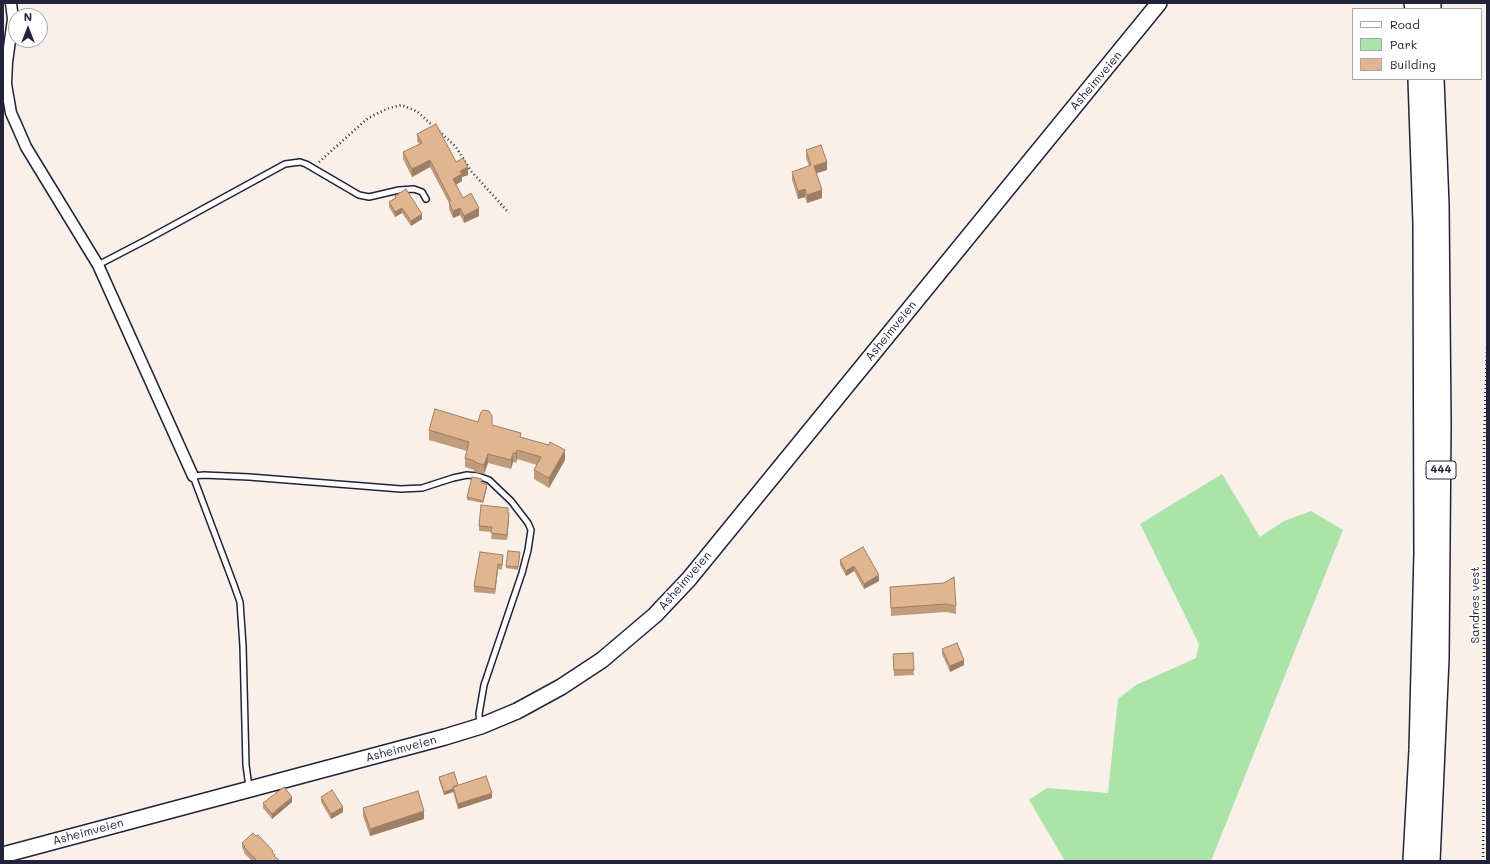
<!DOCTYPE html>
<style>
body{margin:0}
#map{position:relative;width:1490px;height:864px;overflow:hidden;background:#f9f0e9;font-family:Mali,sans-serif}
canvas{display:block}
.frame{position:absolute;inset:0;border:4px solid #22223b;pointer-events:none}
.legend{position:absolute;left:1352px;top:8px;width:130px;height:72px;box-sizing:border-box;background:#fff;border:1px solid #a7a7b1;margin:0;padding:5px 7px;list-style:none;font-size:12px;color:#22223b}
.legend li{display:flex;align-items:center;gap:8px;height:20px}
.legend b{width:20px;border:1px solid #a7a7b1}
.north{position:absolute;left:8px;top:8px;width:40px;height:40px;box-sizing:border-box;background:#fff;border:1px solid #a7a7b1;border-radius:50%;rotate:0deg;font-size:11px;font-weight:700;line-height:16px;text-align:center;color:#22223b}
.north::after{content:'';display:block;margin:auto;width:14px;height:18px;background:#22223b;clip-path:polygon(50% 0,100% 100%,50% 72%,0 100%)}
</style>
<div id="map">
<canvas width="1490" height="864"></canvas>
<div class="frame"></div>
<ul class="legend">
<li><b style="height:5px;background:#fff"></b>Road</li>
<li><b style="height:11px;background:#aae4a9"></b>Park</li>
<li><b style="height:11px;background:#e0b590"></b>Building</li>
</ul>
<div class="north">N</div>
</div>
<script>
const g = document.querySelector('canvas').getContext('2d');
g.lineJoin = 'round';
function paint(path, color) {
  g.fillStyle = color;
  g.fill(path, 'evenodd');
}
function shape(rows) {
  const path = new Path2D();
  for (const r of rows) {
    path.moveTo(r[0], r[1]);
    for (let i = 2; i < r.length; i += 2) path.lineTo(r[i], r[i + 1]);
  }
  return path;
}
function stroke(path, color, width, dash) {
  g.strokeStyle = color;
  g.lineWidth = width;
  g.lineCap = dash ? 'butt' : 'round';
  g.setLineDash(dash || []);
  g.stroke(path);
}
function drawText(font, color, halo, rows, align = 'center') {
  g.font = font + ' Mali,sans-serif';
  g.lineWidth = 3;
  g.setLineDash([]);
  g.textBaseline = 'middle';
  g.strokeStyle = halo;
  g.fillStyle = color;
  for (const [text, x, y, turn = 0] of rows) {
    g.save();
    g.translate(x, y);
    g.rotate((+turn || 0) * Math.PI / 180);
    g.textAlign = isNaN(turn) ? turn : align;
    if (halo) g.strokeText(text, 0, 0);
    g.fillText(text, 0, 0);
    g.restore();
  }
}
paint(shape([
 [1222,474,1260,537,1284,521,1311,511,1343,530,1211,861,1065,861,1029,800,1047,788,1108,793,1118,699,1136,685,1196,658,1199,644,1140,524]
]), '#aae4a9');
const lane = shape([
 [98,265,148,239,285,164,300,162,306,164,359,195,369,197,399,190,414,189,422,192,426,199],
 [249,787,246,765,243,646,240,602,234,585,193,476,204,475,249,477,401,489,422,488,453,478,467,475,478,476,489,480,511,501,528,523,531,530,528,550,522,573,484,685,479,714,480,725]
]);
const street = shape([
 [11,3,13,19,7,62,6,84,11,113,16,124,26,147,98,265,193,476]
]);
const secondary = shape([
 [3,855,445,737,481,726,517,711,561,687,602,660,655,615,689,579,1159,3]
]);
const highway = shape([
 [1414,3,1415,9],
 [1431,3,1431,9],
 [1413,861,1419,750,1424,554,1423,223,1418,79],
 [1430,861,1439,658,1441,425,1439,205,1434,79]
]);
stroke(lane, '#22223b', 8);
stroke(street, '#22223b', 13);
stroke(secondary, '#22223b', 18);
stroke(highway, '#22223b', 22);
stroke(shape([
 [439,131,456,147,471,171,509,213],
 [319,162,368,118,389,108,402,105,418,112,435,128],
 [1483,861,1484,774,1484,444,1487,348]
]), '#22223b', 2.5, [1, 3]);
stroke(lane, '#fff', 5);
stroke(street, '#fff', 10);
stroke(secondary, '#fff', 15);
stroke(highway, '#fff', 19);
paint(shape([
 [417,134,456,162,468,175,462,177,462,181,456,185,463,198,479,216,464,223,460,215,453,218,449,209,449,203,430,167,412,177,403,159,403,152,419,144,417,141],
 [806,150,827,170,816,173,822,198,807,203,805,197,798,199,792,180,792,172,809,166,806,158],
 [395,196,422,219,411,226,402,213,395,217,389,207,389,202,395,198],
 [478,422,492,425,521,437,565,460,549,488,534,479,534,470,537,465,517,459,516,463,513,462,511,469,488,463,484,474,474,472,474,470,465,467,465,458,467,451,429,440,429,430],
 [482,482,482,483,487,487,483,503,467,500,467,497],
 [508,513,509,518,507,540,491,539,492,532,479,531,479,526],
 [863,547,879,581,864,589,854,571,846,576,840,565,840,560],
 [520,555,518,570,506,568,506,566],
 [503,560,502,570,498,569,495,594,474,592,474,586],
 [890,587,956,606,956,614,946,612,891,616],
 [942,649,964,665,950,672,942,654],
 [913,653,914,675,894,676,893,654],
 [439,777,458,785,492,798,458,809,453,792,444,795,439,780],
 [321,797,343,812,331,819,321,802],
 [292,802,272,819,263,808,263,803],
 [363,808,424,819,370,836,363,816],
 [242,843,273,853,275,857,279,861,252,861,244,853,244,851,242,848]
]), '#c19c7c');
paint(shape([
 [430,160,430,167,412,177,412,169],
 [827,162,827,170,814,174,814,166],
 [468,167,468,175,462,177,462,181,453,186,453,179,460,171],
 [805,189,805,197,798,199,798,191],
 [822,190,822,198,807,203,807,195],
 [402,208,402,213,395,217,395,212],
 [460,208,460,215,453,218,453,211],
 [479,208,479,216,464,223,464,216],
 [422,214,422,219,411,226,411,221],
 [517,450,517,459,516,463,516,453],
 [565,450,565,460,549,488,549,478],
 [513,453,513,462,511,469,511,460],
 [488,454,488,463,484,474,484,465],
 [487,484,487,487,483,503,483,501],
 [509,513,509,518,507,540,507,535],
 [498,564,498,569,495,594,495,589],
 [854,566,854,571,846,576,846,571],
 [879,575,879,581,864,589,864,584],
 [964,660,964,665,950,672,950,666],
 [453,789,453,792,444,795,444,792],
 [492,793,492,798,458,809,458,804],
 [292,797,292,802,272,819,272,814],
 [343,807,343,812,331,819,331,814],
 [424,811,424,819,370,836,370,829]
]), '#9d7f65');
const building = shape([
 [436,124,456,162,463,158,468,167,460,171,462,174,453,179,463,198,471,193,479,208,464,216,460,208,453,211,449,202,451,201,430,160,412,169,403,152,422,143,417,134,436,124],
 [821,145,827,162,814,166,822,190,807,195,805,189,798,191,792,172,811,165,806,150,821,145],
 [406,189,422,214,411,221,402,208,395,212,389,202,396,198,395,196,406,189],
 [435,409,478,422,481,412,483,410,489,411,492,416,492,425,521,433,520,437,549,445,550,442,565,450,549,478,534,470,541,457,517,450,516,453,513,453,511,460,488,454,484,465,474,462,475,461,465,458,469,442,429,430,435,409],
 [472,477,482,479,481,483,487,484,483,501,467,497,472,477],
 [481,505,508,508,508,513,509,513,507,535,491,533,492,527,479,526,481,505],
 [863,547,879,575,864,584,854,566,846,571,840,560,863,547],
 [508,551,520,552,518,567,506,566,508,551],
 [480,552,503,555,502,565,498,564,495,589,474,586,480,552],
 [954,577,956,606,946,604,891,608,890,587,944,583,954,577],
 [957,643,964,660,950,666,942,649,957,643],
 [913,653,914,670,894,670,893,654,913,653],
 [454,772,458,785,453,787,453,789,444,792,439,777,454,772],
 [486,776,492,793,458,804,453,787,486,776],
 [284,787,292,797,272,814,263,803,284,787],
 [332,790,343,807,331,814,321,797,332,790],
 [418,791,424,811,370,829,363,808,418,791],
 [253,833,256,836,258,835,273,851,272,852,275,855,274,856,279,860,278,861,257,861,244,847,245,846,242,843,253,833]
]);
paint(building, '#e0b590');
stroke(building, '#9d7f65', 1);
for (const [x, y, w] of [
 [1441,470,30]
]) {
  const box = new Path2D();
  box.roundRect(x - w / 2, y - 9, w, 18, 3);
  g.fillStyle = '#fff';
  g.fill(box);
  stroke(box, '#22223b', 1);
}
drawText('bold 11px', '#22223b', null, [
 ["444",1441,470]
]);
drawText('12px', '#22223b', '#fff', [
 ["Asheimveien",1096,81,-50],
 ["Asheimveien",891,331,-51],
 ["Asheimveien",685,581,-49],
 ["Sandnes vest",1475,605,-90],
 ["Asheimveien",401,749,-15],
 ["Asheimveien",88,832,-15]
]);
</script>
